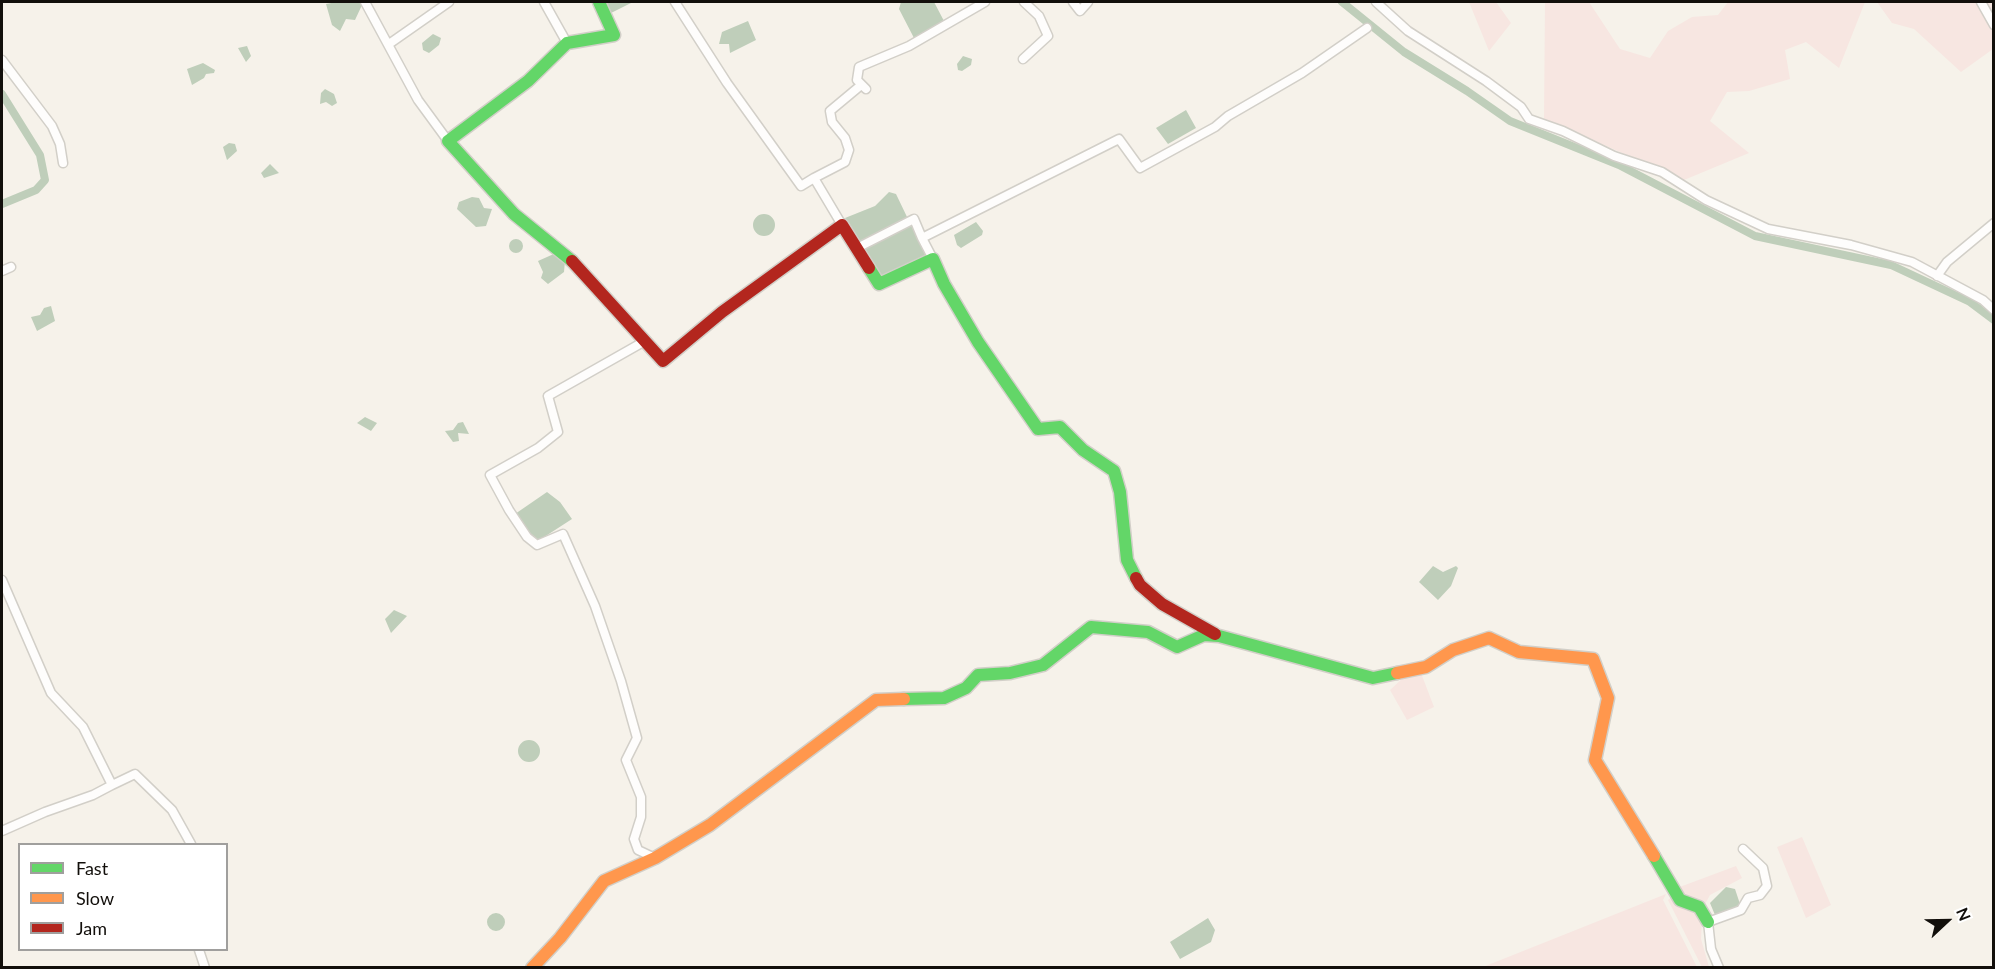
<!DOCTYPE html>
<style>
body{margin:0}
#map{position:relative;width:1995px;height:969px;overflow:hidden;background:#f6f2ea;font-family:Lato,sans-serif}
canvas{display:block}
.frame{position:absolute;inset:0;border:3px solid #120f0b;pointer-events:none}
.legend{position:absolute;left:18px;top:843px;width:210px;height:108px;box-sizing:border-box;background:#fff;border:2px solid #a09f9d;margin:0;padding:8px 10px;list-style:none;font-size:18px;color:#120f0b}
.legend li{display:flex;align-items:center;gap:12px;height:30px}
.legend b{width:30px;border:2px solid #a09f9d}
.north{position:absolute;left:1917px;top:891px;width:60px;height:60px;-webkit-text-stroke:4px #fff;paint-order:stroke;rotate:68deg;font-size:16px;font-weight:700;line-height:24px;text-align:center;color:#120f0b}
.north::after{content:'';display:block;margin:auto;width:21px;height:27px;background:#120f0b;clip-path:polygon(50% 0,100% 100%,50% 72%,0 100%)}
</style>
<div id="map">
<canvas width="1995" height="969"></canvas>
<div class="frame"></div>
<ul class="legend">
<li><b style="height:8px;background:#63d668"></b>Fast</li>
<li><b style="height:8px;background:#ff974d"></b>Slow</li>
<li><b style="height:8px;background:#b3261e"></b>Jam</li>
</ul>
<div class="north">N</div>
</div>
<script>
const g = document.querySelector('canvas').getContext('2d');
g.lineJoin = 'round';
function paint(path, color) {
  g.fillStyle = color;
  g.fill(path, 'evenodd');
}
function shape(rows) {
  const path = new Path2D();
  for (const r of rows) {
    if (r.length === 3) {
      path.moveTo(r[0] + r[2], r[1]);
      path.arc(r[0], r[1], r[2], 0, 2 * Math.PI);
      continue;
    }
    path.moveTo(r[0], r[1]);
    for (let i = 2; i < r.length; i += 2) path.lineTo(r[i], r[i + 1]);
  }
  return path;
}
function stroke(path, color, width, dash) {
  g.strokeStyle = color;
  g.lineWidth = width;
  g.lineCap = dash ? 'butt' : 'round';
  g.setLineDash(dash || []);
  g.stroke(path);
}
paint(shape([
 [1469,2,1496,2,1511,23,1489,51],
 [1545,2,1589,2,1620,49,1650,58,1668,31,1692,17,1718,15,1728,2,1865,2,1839,68,1806,42,1785,50,1790,79,1749,91,1727,92,1710,121,1749,153,1684,180,1544,119],
 [1877,2,1993,2,1993,49,1961,72,1914,29,1892,23],
 [1421,673,1434,707,1407,720,1390,690,1403,678],
 [1802,837,1831,905,1806,918,1777,847],
 [1736,866,1742,878,1710,895,1704,906,1684,897,1677,888],
 [1666,894,1663,900,1697,967,1483,967],
 [1674,895,1702,921,1701,939,1709,967,1702,967,1668,900]
]), '#f7e6e1');
paint(shape([
 [337,2,360,2,362,5,355,20,346,19,340,31,332,25,326,4],
 [605,2,633,2,611,13],
 [901,2,934,2,944,21,914,38,899,9],
 [748,21,756,40,730,53,729,44,719,44,722,32],
 [433,34,441,38,439,45,429,53,423,50,422,43],
 [247,46,251,56,246,62,238,48],
 [963,56,972,59,971,65,962,71,958,70,957,64],
 [203,63,215,70,214,73,206,74,204,78,192,85,187,69],
 [325,89,334,94,337,103,332,106,326,102,320,104,321,93],
 [1186,110,1196,128,1168,144,1156,128],
 [229,143,235,144,237,151,227,160,223,147],
 [270,164,279,173,264,178,261,173],
 [889,192,896,194,908,219,859,245,845,218,875,206],
 [472,197,479,198,484,208,492,209,486,226,476,227,457,209,459,202],
 [764,225,11],
 [976,222,983,231,982,235,961,248,957,245,954,235],
 [913,223,930,257,882,280,862,250],
 [516,246,7],
 [556,253,565,261,564,272,548,284,541,278,543,272,538,261],
 [51,306,55,321,37,331,31,317,40,315,44,308],
 [365,417,377,423,371,431,357,423],
 [463,422,469,434,458,433,459,441,453,442,445,431,453,430,458,423],
 [547,492,560,502,572,519,538,541,529,536,515,514],
 [1433,566,1443,572,1456,566,1458,568,1451,586,1438,600,1419,582],
 [394,610,407,616,391,633,385,619],
 [529,751,11],
 [1726,887,1735,889,1740,904,1737,907,1715,915,1710,903],
 [496,922,9],
 [1208,918,1215,930,1211,942,1180,959,1170,942]
]), '#bfceba');
stroke(shape([
 [1342,2,1404,52,1467,91,1510,121,1619,165,1755,236,1891,265,1970,302,1994,320],
 [2,94,40,155,45,180,36,190,2,204]
]), '#bfceba', 8);
const street = shape([
 [365,2,418,100,448,141],
 [544,2,567,43],
 [675,2,727,83,801,186,814,178],
 [1073,2,1080,11,1088,2],
 [1376,2,1408,31,1486,81,1521,107,1529,119,1563,131,1614,156,1662,172,1706,200,1768,229,1851,245,1912,262,1983,300,1994,310],
 [1981,2,1994,25],
 [389,44,449,2],
 [1023,59,1048,36,1039,16,1024,2],
 [2,60,52,126,60,144,63,163],
 [866,89,857,80,859,67,909,46,985,2],
 [842,225,814,178,845,162,849,150,845,138,832,122,830,111,860,86],
 [922,238,933,259],
 [857,248,914,219,922,238,1119,139,1140,168,1215,127,1228,116,1302,73,1367,28],
 [2,271,11,267],
 [1937,276,1947,262,1994,223],
 [645,341,548,396,558,432,538,448,490,475,509,510,527,537,537,545,563,534,595,606,621,681,637,738,626,760,641,797,641,817,634,839,638,850,655,858],
 [2,580,51,693,83,727,112,785,135,774,172,810,191,844],
 [2,831,45,812,93,795,112,785],
 [199,950,205,968],
 [1719,968,1711,949,1708,922,1741,910,1748,898,1760,895,1767,886,1763,868,1743,849]
]);
const fast = shape([
 [572,261,514,214,448,141,528,81,567,43,614,35,599,2],
 [869,268,879,284,933,259,944,284,978,342,1038,429,1060,427,1083,450,1114,471,1120,492,1127,560,1136,578],
 [904,699,944,698,966,688,978,675,1010,673,1043,665,1091,627,1148,632,1177,647,1204,635,1219,636,1373,678,1397,673],
 [1654,856,1680,900,1699,907,1708,922]
]);
const slow = shape([
 [1397,673,1426,667,1453,650,1489,638,1519,652,1593,659,1608,698,1595,760,1654,856],
 [532,968,560,938,604,881,655,858,710,825,876,700,904,699]
]);
const jam = shape([
 [572,261,663,361,722,312,842,225,869,268],
 [1136,578,1140,585,1162,604,1215,634]
]);
stroke(street, '#d2cfc8', 11);
stroke(fast, '#d2cfc8', 15);
stroke(slow, '#d2cfc8', 15);
stroke(jam, '#d2cfc8', 15);
stroke(street, '#fefdfc', 8);
stroke(fast, '#63d668', 12);
stroke(slow, '#ff974d', 12);
stroke(jam, '#b3261e', 12);
</script>
